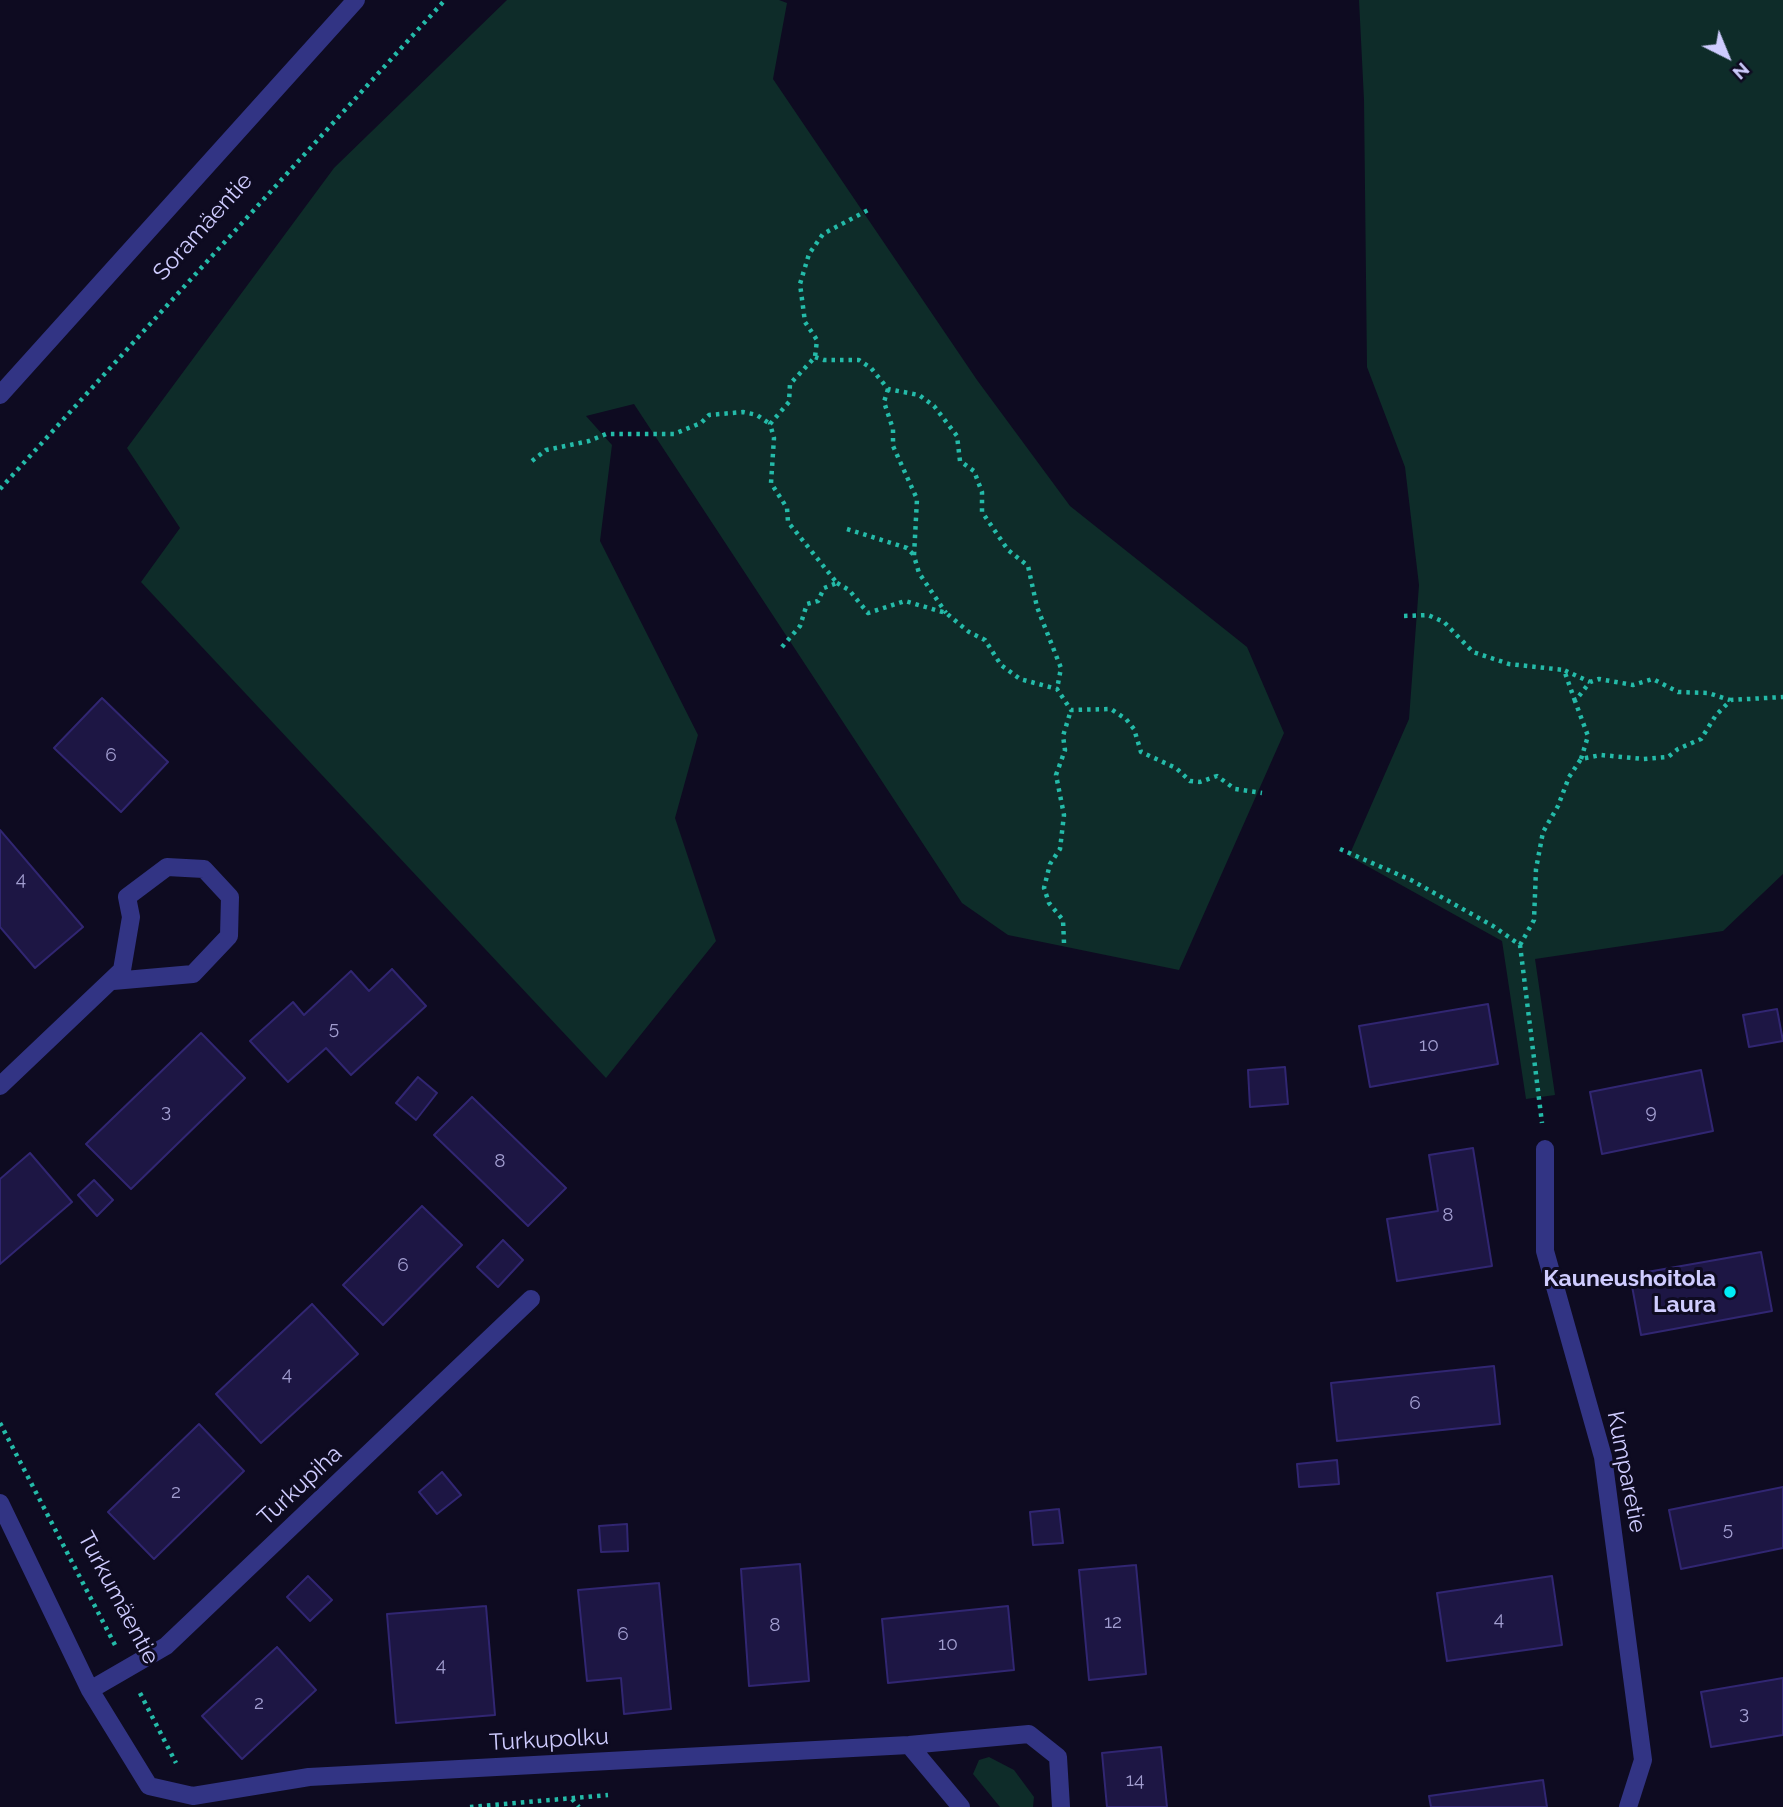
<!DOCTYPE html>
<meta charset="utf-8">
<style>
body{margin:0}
#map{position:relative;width:1783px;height:1807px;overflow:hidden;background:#0e0b21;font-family:Raleway,sans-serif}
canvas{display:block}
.north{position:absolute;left:1692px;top:21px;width:70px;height:70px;-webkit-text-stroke:5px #0e0b21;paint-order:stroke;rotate:137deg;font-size:19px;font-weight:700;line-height:28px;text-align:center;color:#cfccff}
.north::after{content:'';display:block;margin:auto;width:24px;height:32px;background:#cfccff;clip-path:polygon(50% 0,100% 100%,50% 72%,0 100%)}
</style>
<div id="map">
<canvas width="1783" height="1807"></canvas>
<div class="north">N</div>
</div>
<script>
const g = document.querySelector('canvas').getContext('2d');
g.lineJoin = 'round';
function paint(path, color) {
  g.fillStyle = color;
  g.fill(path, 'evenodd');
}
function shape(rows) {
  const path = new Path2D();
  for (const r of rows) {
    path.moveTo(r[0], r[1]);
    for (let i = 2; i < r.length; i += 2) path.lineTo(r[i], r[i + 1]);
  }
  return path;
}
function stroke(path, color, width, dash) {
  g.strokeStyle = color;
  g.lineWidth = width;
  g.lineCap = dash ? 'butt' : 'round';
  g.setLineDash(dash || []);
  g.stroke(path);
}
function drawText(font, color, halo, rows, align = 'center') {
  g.font = font + ' Raleway,sans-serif';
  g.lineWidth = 6;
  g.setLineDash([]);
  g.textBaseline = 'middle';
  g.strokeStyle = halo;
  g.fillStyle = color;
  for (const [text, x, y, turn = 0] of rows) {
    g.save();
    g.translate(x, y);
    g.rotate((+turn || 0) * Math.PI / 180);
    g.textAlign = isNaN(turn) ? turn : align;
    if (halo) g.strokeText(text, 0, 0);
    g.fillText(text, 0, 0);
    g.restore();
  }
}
paint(shape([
 [507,0,779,0,787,3,773,79,977,380,1070,506,1247,647,1284,733,1179,970,1008,935,962,903,634,404,586,416,612,445,600,541,698,735,675,818,716,941,606,1078,141,582,180,528,127,448,334,168],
 [1359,0,1783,0,1783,874,1723,931,1535,959,1555,1095,1526,1099,1502,941,1349,856,1409,719,1419,585,1405,467,1367,367,1364,100],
 [989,1757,1014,1770,1034,1797,1033,1807,1000,1807,973,1774,979,1760]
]), '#0e2c29');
const building = shape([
 [102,698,168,762,121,812,54,748,102,698],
 [0,830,83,927,35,968,0,927,0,830],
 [392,969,426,1006,351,1075,326,1048,288,1082,250,1041,293,1002,304,1015,351,971,369,991,392,969],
 [1488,1004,1498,1064,1370,1087,1359,1026,1488,1004],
 [1777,1009,1783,1041,1749,1047,1743,1015,1777,1009],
 [201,1033,245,1078,131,1189,86,1144,201,1033],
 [1285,1067,1288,1104,1250,1107,1248,1070,1285,1067],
 [1701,1070,1713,1131,1602,1154,1590,1092,1701,1070],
 [418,1077,437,1093,416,1120,396,1103,418,1077],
 [472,1097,566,1188,528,1226,434,1135,472,1097],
 [1473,1148,1492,1266,1397,1281,1387,1219,1438,1211,1429,1155,1473,1148],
 [30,1153,72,1202,0,1264,0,1179,30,1153],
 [94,1180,113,1200,97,1216,78,1195,94,1180],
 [422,1206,462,1245,383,1325,343,1285,422,1206],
 [503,1240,523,1260,498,1287,477,1267,503,1240],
 [1761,1252,1772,1311,1641,1335,1630,1275,1761,1252],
 [312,1304,358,1354,261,1443,216,1394,312,1304],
 [1494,1366,1500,1424,1337,1441,1331,1383,1494,1366],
 [199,1424,244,1471,154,1559,108,1512,199,1424],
 [1337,1460,1339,1484,1299,1487,1297,1464,1337,1460],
 [442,1472,461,1495,437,1514,419,1492,442,1472],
 [1783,1487,1783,1548,1681,1569,1669,1510,1783,1487],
 [1059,1509,1063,1543,1033,1545,1030,1512,1059,1509],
 [627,1524,628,1551,601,1552,599,1526,627,1524],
 [800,1564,809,1681,749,1686,741,1569,800,1564],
 [1136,1565,1146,1674,1089,1680,1079,1570,1136,1565],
 [308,1576,332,1600,310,1621,287,1597,308,1576],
 [1552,1576,1562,1645,1447,1661,1437,1593,1552,1576],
 [659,1583,671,1709,624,1714,621,1678,587,1681,578,1590,659,1583],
 [486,1606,495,1715,396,1723,387,1614,486,1606],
 [1008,1606,1014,1670,888,1683,882,1619,1008,1606],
 [277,1647,316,1690,242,1759,202,1716,277,1647],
 [1783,1678,1783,1735,1711,1747,1701,1692,1783,1678],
 [1161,1747,1167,1807,1107,1807,1102,1753,1161,1747],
 [1543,1780,1547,1807,1431,1807,1429,1796,1543,1780]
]);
paint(building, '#1d1644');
stroke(building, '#312672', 2);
stroke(shape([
 [815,357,824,360,859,360,871,368,888,389,919,395,934,406,957,436,960,461,974,471,982,492,982,512,1008,550,1028,566,1037,607,1061,668,1057,689],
 [888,389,884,402,893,429,893,446,917,499,914,556,919,573,946,613],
 [532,461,546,450,589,441,606,434,674,434,701,423,709,415,743,412,757,415,770,424],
 [0,489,445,0],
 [847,529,907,548,914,555],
 [837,583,849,590,868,613,905,601,946,613,969,632,985,640,1001,665,1020,679,1057,689,1071,710,1111,709,1126,719,1134,729,1141,752,1176,768,1190,781,1200,782,1217,776,1235,789,1262,793],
 [1404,616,1428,615,1444,622,1473,652,1509,664,1564,670],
 [782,647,800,626,807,604,818,601,824,588,837,583,788,522,787,508,771,483,774,438,770,424,789,402,790,384,815,357,817,340,805,322,800,284,809,254,823,234,870,209],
 [1575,701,1564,670,1590,682],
 [1581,759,1588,736,1575,701,1590,682,1599,679,1633,685,1653,679,1678,692,1708,693,1730,700],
 [1340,849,1411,880,1493,926,1520,945,1542,1123],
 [1064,943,1063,920,1049,903,1044,888,1050,864,1060,849,1064,815,1056,775,1065,750,1063,736,1071,710],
 [1520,945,1534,920,1536,869,1543,832,1558,806,1569,777,1581,759,1601,755,1643,759,1668,757,1678,749,1701,739,1716,715,1731,700,1783,697],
 [0,1423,115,1645],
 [140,1693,176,1763],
 [572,1799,579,1807],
 [470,1807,608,1795]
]), '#24bba9', 4.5, [3.5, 5]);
stroke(shape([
 [0,1086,122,970,131,917,127,897,167,867,204,869,230,897,229,936,193,974,113,981],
 [1545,1149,1545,1251,1603,1457,1643,1760,1628,1807],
 [0,1503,90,1690,149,1786,193,1796,309,1777,909,1745,1029,1734,1058,1757,1061,1807],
 [90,1690,166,1646,531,1299],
 [909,1745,961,1807]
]), '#323484', 18);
stroke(shape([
 [0,395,356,0]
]), '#323484', 18);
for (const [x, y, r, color] of [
 [1730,1292,7,"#00edf7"]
]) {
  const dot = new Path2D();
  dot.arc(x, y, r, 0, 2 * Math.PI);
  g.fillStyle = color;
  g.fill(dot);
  stroke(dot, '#0e0b21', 2.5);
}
drawText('19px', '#a29ed0', null, [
 ["6",111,755],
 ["4",21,879],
 ["5",334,1028],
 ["10",1429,1045],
 ["3",166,1111],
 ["9",1651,1112],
 ["8",500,1161],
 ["8",1448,1215],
 ["6",403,1265],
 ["4",287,1374],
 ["6",1415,1403],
 ["2",176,1492],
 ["5",1728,1529],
 ["4",1499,1619],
 ["12",1113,1622],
 ["8",775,1625],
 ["6",623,1634],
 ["10",948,1644],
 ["4",441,1665],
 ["2",259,1703],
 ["3",1744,1713],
 ["14",1135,1780]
]);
drawText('23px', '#cfccff', '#0e0b21', [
 ["Soramäentie",203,227,-48],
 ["Kumparetie",1626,1472,79],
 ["Turkupiha",300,1486,-43],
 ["Turkumäentie",118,1598,62],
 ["Turkupolku",549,1740,-3]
]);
drawText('bold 23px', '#cfccff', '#0e0b21', [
 ["Kauneushoitola",1716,1279],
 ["Laura",1716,1305]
], 'right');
</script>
